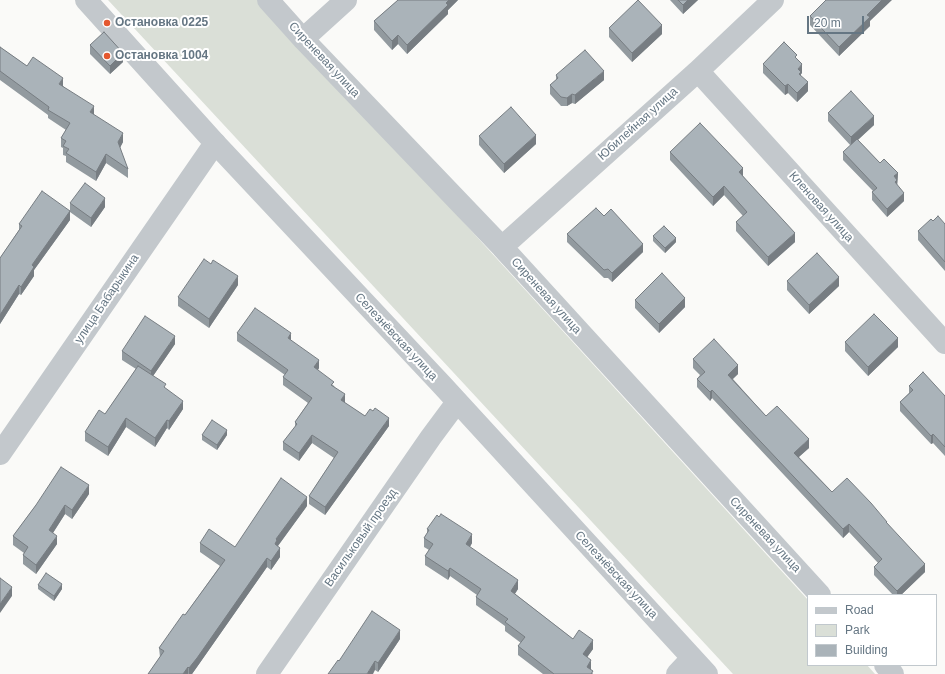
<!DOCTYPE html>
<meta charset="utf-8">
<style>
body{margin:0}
#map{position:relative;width:945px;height:674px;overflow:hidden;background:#fafaf8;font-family:Arial,sans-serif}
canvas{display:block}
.legend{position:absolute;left:807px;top:594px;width:130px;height:72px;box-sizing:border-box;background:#fff;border:1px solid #c1c8cd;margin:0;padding:5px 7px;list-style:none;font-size:12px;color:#657683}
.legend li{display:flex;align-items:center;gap:8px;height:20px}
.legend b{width:20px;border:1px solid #c1c8cd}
.scale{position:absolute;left:807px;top:16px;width:57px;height:18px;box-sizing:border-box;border:2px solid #657683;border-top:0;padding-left:5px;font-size:12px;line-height:14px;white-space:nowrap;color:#657683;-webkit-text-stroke:3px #fff;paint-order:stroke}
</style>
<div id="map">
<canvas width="945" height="674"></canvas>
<ul class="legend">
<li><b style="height:5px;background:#c3c8cc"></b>Road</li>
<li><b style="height:11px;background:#dadfd7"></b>Park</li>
<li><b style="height:11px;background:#aab3b9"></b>Building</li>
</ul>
<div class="scale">20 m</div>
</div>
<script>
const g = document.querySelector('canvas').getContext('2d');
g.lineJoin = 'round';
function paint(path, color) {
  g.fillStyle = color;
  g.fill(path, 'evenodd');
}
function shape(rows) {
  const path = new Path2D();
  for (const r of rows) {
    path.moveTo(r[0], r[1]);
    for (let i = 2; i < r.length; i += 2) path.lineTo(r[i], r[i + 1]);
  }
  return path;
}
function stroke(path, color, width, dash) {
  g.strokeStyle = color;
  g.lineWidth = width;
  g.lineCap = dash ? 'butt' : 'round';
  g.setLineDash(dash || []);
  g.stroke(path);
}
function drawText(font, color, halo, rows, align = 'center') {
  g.font = font + ' Arial,sans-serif';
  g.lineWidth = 4;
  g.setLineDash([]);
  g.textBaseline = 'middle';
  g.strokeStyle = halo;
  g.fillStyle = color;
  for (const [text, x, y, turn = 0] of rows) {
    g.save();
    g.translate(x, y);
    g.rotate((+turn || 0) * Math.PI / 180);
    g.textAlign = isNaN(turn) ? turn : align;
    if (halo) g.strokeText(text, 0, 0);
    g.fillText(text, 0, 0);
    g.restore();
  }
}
paint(shape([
 [108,0,261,0,808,600,808,665,867,665,875,674,733,674]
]), '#dadfd7');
stroke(shape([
 [268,0,303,39,502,247,820,595],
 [303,39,346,0],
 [698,71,945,343],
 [502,247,698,71,773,0],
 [0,454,215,143],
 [885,665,893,674],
 [267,674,431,437,457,402],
 [677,674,692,658]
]), '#c3c8cc', 22);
stroke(shape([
 [86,0,215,143,442,385,707,674]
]), '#c3c8cc', 22);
paint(shape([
 [398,0,458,0,448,10,448,14,407,54,398,44,392,50,374,30,374,21],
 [670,0,698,0,683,14],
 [810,16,870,21,870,26,839,56,810,25],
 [609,28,662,34,632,62,609,37],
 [90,45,123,62,110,74,90,54],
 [0,47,27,66,63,86,123,142,120,148,128,169,128,178,106,163,96,181,66,162,66,156,63,155,63,148,61,147,61,138,66,130,48,118,48,115,0,80],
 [763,64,802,73,801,74,801,76,808,91,797,102,788,93,785,95,763,73],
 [556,75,604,80,575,104,572,103,567,106,561,106,550,94,550,85,556,80],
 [828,113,874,125,858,140,880,163,898,173,897,185,904,201,887,217,872,200,872,192,873,191,843,160,843,152,851,146,828,121],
 [479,136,536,144,504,173,479,145],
 [670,152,743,176,795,242,768,266,736,231,736,222,743,216,724,195,713,206,670,160],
 [70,203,105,207,91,227,70,212,70,220,34,270,34,276,21,295,19,294,0,324,0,258,19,230,19,224,70,211],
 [604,216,643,252,612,282,608,278,604,278,567,242,567,234],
 [933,221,945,224,945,271,918,240,918,231],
 [653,236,676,242,665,253,653,241],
 [787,281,839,286,809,314,787,290],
 [238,285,209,328,178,306,178,297],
 [635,300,685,307,659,333,635,308],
 [237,333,291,340,319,368,318,370,334,386,345,402,345,403,365,416,389,426,325,515,309,504,309,496,334,458,312,443,299,461,283,450,283,442,295,427,295,422,308,403,283,385,283,377,285,375,237,341],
 [845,342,898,347,868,376,845,351],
 [175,344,153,376,166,389,183,409,169,430,167,428,155,447,126,427,108,456,85,441,85,432,105,414,136,369,122,360,122,351],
 [693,359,738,374,733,379,766,416,809,448,799,457,832,492,887,523,925,572,901,595,893,595,874,575,874,567,878,563,849,532,843,538,712,398,710,401,697,387,697,379,700,375,693,368],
 [909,386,945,396,945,456,933,443,931,444,900,411,900,402,909,393],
 [202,435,227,435,217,450,202,440],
 [89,494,72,519,65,514,53,533,57,544,36,574,23,564,23,555,24,553,13,545,13,536,36,505],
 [307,506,278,546,280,557,271,570,267,567,192,674,148,674,160,657,159,648,185,615,220,566,200,552,200,543,235,547],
 [427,529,472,543,470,547,518,589,515,594,573,639,593,649,587,657,591,669,591,670,593,674,543,674,518,655,518,646,521,643,505,631,505,626,476,605,476,597,477,595,450,576,448,580,425,565,425,556,429,550,424,547,424,538,427,534],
 [38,585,62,589,54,601,38,589],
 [400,639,378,672,375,670,339,661]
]), '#929a9f');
paint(shape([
 [449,0,458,0,448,10,448,14,407,54,407,45],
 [688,0,698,0,683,14,683,5],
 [882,0,892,0,870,21,870,26,839,56,839,47,867,15],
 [662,25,662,34,632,62,632,53],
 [398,35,398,44,392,50,392,41],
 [123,53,123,62,110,74,110,66],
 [802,64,802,73,801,74,801,81,798,69],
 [604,71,604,80,575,104,575,95],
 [63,78,63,87,59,84],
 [808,82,808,91,797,102,797,93],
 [788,84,788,93,785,95,785,86],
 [572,94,572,103,567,106,567,98],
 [94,106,94,115,90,112],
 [874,116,874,125,851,146,851,137],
 [123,133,123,142,118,151,118,142],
 [536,135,536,144,504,173,504,164],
 [106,154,106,163,96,181,96,172],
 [743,168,743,177,739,172],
 [898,173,897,188,895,190,894,176],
 [724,186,724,195,713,206,713,197],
 [904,193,904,201,887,217,887,209],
 [105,198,105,207,91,227,91,218],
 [70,211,70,220,34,270,34,276,21,295,21,287,32,265],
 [795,233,795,242,768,266,768,257],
 [676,238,676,242,665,253,665,248],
 [643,244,643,252,612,282,612,273],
 [238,276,238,285,209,328,209,319],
 [839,277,839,286,809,314,809,305],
 [19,285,19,294,0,324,0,315],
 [685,298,685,307,659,333,659,324],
 [291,333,291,341,288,338],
 [175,336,175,344,151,379,151,371],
 [898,338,898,347,868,376,868,367],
 [319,360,319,368,314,375,314,367],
 [738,365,738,374,728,383,728,375],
 [712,390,712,398,710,401,710,392],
 [345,394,345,402,341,408,341,400],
 [183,401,183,409,169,430,169,421],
 [126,418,126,427,108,456,108,447],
 [389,418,389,426,325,515,325,507],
 [167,420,167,428,155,447,155,438],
 [227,430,227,435,217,450,217,445],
 [933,434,933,443,931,444,931,436],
 [312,435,312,443,299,461,299,453],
 [809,439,809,448,794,461,794,453],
 [89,485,89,494,72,519,72,510],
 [307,497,307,506,277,547,275,544,276,539],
 [65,505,65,514,49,539,49,530],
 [849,524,849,532,843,538,843,529],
 [472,534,472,543,466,553,466,544],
 [57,536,57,544,36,574,36,565],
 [280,548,280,557,271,570,271,561],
 [267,558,267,567,197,667,192,674,189,674,189,668],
 [925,564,925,572,901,595,897,595,897,591],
 [450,568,450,576,448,580,448,571],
 [518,580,518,589,511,599,511,591],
 [62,584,62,589,54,601,54,596],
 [12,587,12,596,0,613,0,604],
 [400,630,400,639,378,672,378,663],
 [593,640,593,649,583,663,583,654],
 [591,660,591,669,588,674,587,667],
 [375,661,375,670,373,674,367,674],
 [188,667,188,674,183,674]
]), '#777d82');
const building = shape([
 [398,0,449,0,446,3,448,5,407,45,398,35,392,41,374,21,398,0],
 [638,0,662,25,632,53,609,28,638,0],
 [678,0,688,0,683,5,678,0],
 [826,0,882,0,867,15,870,17,839,47,810,16,826,0],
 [104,32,123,53,110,66,90,45,104,32],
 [784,42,797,55,795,57,802,64,798,69,801,72,799,74,808,82,797,93,788,84,785,86,763,64,784,42],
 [0,47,27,66,33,57,63,78,59,84,94,106,90,112,123,133,118,142,128,169,106,154,96,172,66,153,69,149,63,146,66,141,61,138,70,123,48,110,49,107,0,71,0,47],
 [585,50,604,71,575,95,572,94,567,98,561,97,550,85,558,78,556,75,585,50],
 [851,91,874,116,851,137,828,113,851,91],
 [511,107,536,135,504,164,479,136,511,107],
 [700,123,743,168,739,172,795,233,768,257,736,222,747,212,724,186,713,197,670,152,700,123],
 [857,139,880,163,884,159,898,173,894,176,897,180,895,182,904,193,887,209,872,192,877,188,843,152,857,139],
 [85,183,105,198,91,218,70,203,85,183],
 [42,191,70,211,32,265,34,267,21,287,19,285,0,315,0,258,22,226,19,224,42,191],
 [596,208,604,216,611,209,643,244,612,273,608,269,604,270,567,234,596,208],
 [938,216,945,224,945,262,918,231,931,219,933,221,938,216],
 [664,226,676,238,665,248,653,236,664,226],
 [817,253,839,277,809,305,787,281,817,253],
 [204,259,211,264,213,260,238,276,209,319,178,297,204,259],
 [662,273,685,298,659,324,635,300,662,273],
 [255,308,291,333,288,338,319,360,314,367,334,382,331,385,345,394,341,400,365,416,370,409,373,411,375,408,389,418,325,507,309,496,338,452,312,435,299,453,283,442,297,424,295,422,312,398,283,377,288,370,237,333,255,308],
 [874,314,898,338,868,367,845,342,874,314],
 [145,316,175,336,151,371,122,351,145,316],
 [714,339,738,365,728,375,766,416,777,406,809,439,794,453,832,492,847,478,871,503,887,522,886,522,925,564,897,591,874,567,882,559,849,524,843,529,712,390,710,392,697,379,705,372,693,359,714,339],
 [138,366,166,384,164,387,183,401,169,421,167,420,155,438,126,418,108,447,85,432,99,410,105,414,138,366],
 [923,372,945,396,945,447,933,434,931,436,900,402,913,390,909,386,923,372],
 [212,420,227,430,217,445,202,435,212,420],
 [61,467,89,485,72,510,65,505,49,530,57,536,36,565,23,555,28,547,13,536,36,505,61,467],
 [281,478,307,497,276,539,277,540,275,544,280,548,271,561,267,558,197,658,189,668,188,667,183,674,148,674,164,651,159,648,183,614,185,615,225,560,200,543,209,529,235,547,281,478],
 [441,514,472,534,466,544,518,580,511,591,573,639,579,630,593,640,583,654,591,660,587,667,593,671,591,674,554,674,518,646,525,637,505,622,508,619,476,597,481,589,450,568,448,571,425,556,433,544,424,538,429,530,427,529,437,515,439,517,441,514],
 [46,573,62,584,54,596,38,585,46,573],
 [0,578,12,587,0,604,0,578],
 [372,611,400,630,378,663,375,661,367,674,328,674,338,660,339,661,372,611]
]);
paint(building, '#aab3b9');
stroke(building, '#777d82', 1);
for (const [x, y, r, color] of [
 [107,23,4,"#e4572e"],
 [107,56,4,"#e4572e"]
]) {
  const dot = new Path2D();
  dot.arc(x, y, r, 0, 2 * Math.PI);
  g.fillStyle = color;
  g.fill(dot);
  stroke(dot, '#fff', 1.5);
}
drawText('bold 12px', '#657683', '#fff', [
 ["Остановка 0225",115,23],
 ["Остановка 1004",115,56]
], 'left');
drawText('12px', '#657683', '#fff', [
 ["Сиреневая улица",324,60,47],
 ["Юбилейная улица",638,124,-42],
 ["Кленовая улица",821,207,48],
 ["Сиреневая улица",546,296,48],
 ["улица Бабарыкина",107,299,-56],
 ["Селезнёвская улица",396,337,47],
 ["Сиреневая улица",765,535,47],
 ["Васильковый проезд",361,538,-55],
 ["Селезнёвская улица",616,575,47]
]);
</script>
